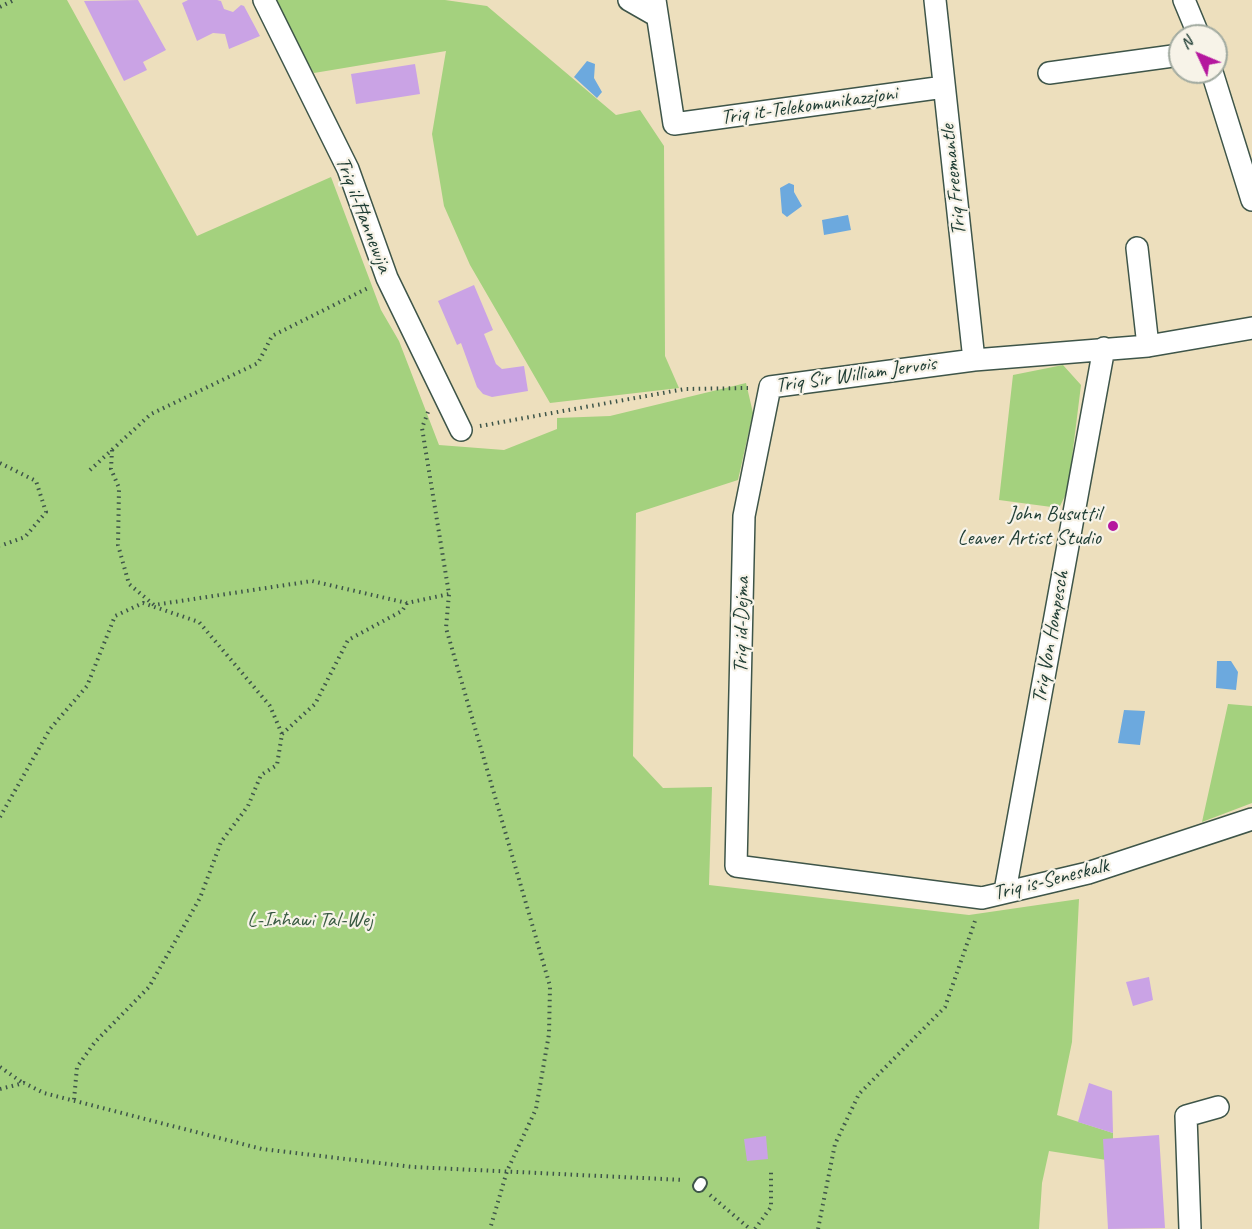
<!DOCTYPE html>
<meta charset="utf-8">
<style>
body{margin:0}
#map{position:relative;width:1252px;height:1229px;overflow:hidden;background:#eddfbd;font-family:Caveat,sans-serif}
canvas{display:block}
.north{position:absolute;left:1168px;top:24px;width:60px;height:60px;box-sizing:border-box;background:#f7f3e8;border:2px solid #a1aaa0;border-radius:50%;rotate:314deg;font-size:16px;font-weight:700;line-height:24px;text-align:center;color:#1f3d34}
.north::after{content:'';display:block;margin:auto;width:21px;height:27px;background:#b5179e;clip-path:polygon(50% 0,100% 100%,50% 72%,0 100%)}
</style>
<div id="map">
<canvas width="1252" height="1229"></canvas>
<div class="north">N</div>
</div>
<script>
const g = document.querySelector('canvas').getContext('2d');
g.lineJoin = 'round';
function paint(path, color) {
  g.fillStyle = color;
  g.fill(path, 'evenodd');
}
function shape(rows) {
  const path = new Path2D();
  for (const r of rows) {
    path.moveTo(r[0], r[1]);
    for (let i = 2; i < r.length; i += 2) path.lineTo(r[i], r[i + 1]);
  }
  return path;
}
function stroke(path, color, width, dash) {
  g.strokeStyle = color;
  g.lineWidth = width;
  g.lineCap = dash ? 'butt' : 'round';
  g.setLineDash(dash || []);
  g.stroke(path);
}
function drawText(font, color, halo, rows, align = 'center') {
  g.font = font + ' Caveat,sans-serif';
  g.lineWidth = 4.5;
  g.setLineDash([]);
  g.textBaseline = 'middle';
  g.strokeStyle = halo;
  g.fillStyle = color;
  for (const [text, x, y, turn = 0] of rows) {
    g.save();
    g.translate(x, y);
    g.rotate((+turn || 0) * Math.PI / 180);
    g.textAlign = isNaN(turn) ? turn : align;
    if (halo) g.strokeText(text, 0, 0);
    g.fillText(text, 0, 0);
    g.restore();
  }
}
paint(shape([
 [0,0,67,0,197,236,331,177,381,310,399,341,439,445,504,450,557,429,557,418,610,416,746,383,753,413,738,480,636,513,633,756,663,788,712,787,709,885,969,915,1079,899,1072,1042,1057,1115,1113,1133,1113,1161,1049,1151,1042,1183,1039,1229,0,1229],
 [273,0,445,0,487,6,616,115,640,110,664,146,665,356,679,388,550,403,470,265,444,206,432,134,446,51,314,73,278,17],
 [1063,365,1081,385,1068,490,1059,508,999,500,1013,375],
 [1228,704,1252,706,1252,803,1202,822]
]), '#a4d17e');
paint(shape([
 [587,61,595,64,594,78,602,92,597,98,574,77],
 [789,183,794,185,794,192,802,206,787,217,782,213,780,188],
 [848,215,851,230,824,235,822,220],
 [1217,661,1231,661,1238,672,1236,690,1216,688],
 [1124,710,1145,711,1140,745,1118,743]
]), '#6ca9de');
paint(shape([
 [138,0,166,50,143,62,147,70,124,81,84,1],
 [188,0,217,0,221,1,224,9,233,12,241,5,244,6,260,36,229,49,225,34,213,33,197,41,182,3],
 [415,64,420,94,356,104,351,74],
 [474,285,493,330,484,334,496,364,502,369,524,366,528,391,492,397,483,394,477,387,461,343,457,345,438,301],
 [1149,977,1153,1000,1133,1006,1126,982],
 [1089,1083,1112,1091,1113,1133,1078,1122],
 [1159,1135,1165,1228,1108,1229,1103,1139],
 [766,1136,768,1159,747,1161,744,1139]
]), '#caa3e5');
const service = shape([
 [699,1186,701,1183]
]);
const minor = shape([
 [264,0,348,169,387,278,461,430],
 [629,0,657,16],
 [655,0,674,124,944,87],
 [935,0,974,360],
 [1184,0,1199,36],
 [1212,72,1252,200],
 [1049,73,1180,55],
 [1137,248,1148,346],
 [1252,328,1148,346,974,360,770,387,744,516,736,866,982,898,1088,873,1252,819],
 [1005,891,1104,348],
 [1190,1229,1186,1116,1218,1107]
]);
stroke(service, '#3e5549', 14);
stroke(minor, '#3e5549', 24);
stroke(shape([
 [0,7,14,0],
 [428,412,422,428,449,594,446,628,550,986,549,1034,536,1109,507,1171,490,1229],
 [480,426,685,389,748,388],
 [112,450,111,469,119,488,118,545,129,584,154,605,312,581,407,603,449,594],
 [0,463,36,481,46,512,25,537,0,546],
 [90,470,151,414,258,363,272,336,368,288],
 [282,734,315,704,348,640,402,611,407,603],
 [0,817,50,729,87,686,115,616,143,603,199,622,270,706,282,734,277,765,261,775,248,806,221,842,200,898,149,987,95,1042,77,1067,74,1100],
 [0,1067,23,1083],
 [0,1089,24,1083,44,1093,262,1149,413,1167,684,1180],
 [710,1195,750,1229],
 [755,1229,771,1207,771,1172],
 [818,1229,835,1144,859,1094,945,1007,976,918]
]), '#3e5549', 4, [1.5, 4.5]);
stroke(service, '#fff', 10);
stroke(minor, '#fff', 21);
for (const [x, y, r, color] of [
 [1113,526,6,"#b5179e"]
]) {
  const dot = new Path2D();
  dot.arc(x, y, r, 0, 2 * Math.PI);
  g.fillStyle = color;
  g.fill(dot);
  stroke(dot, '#f7f3e8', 2);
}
drawText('21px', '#1f3d34', '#f7f3e8', [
 ["Triq it-Telekomunikazzjoni",809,106,-8],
 ["Triq Freemantle",954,180,-96],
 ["Triq il-Ħannewija",363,215,69],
 ["Triq Sir William Jervois",856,375,-8],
 ["Triq id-Dejma",742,625,-89],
 ["Triq Von Hompesch",1051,637,-80],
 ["Triq is-Seneskalk",1051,880,-14]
]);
drawText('21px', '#1f3d34', '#f7f3e8', [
 ["John Busuttil",1101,514],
 ["Leaver Artist Studio",1101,538]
], 'right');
drawText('21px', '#3a5b43', '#f7f3e8', [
 ["L-Inħawi Tal-Wej",310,920]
]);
</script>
